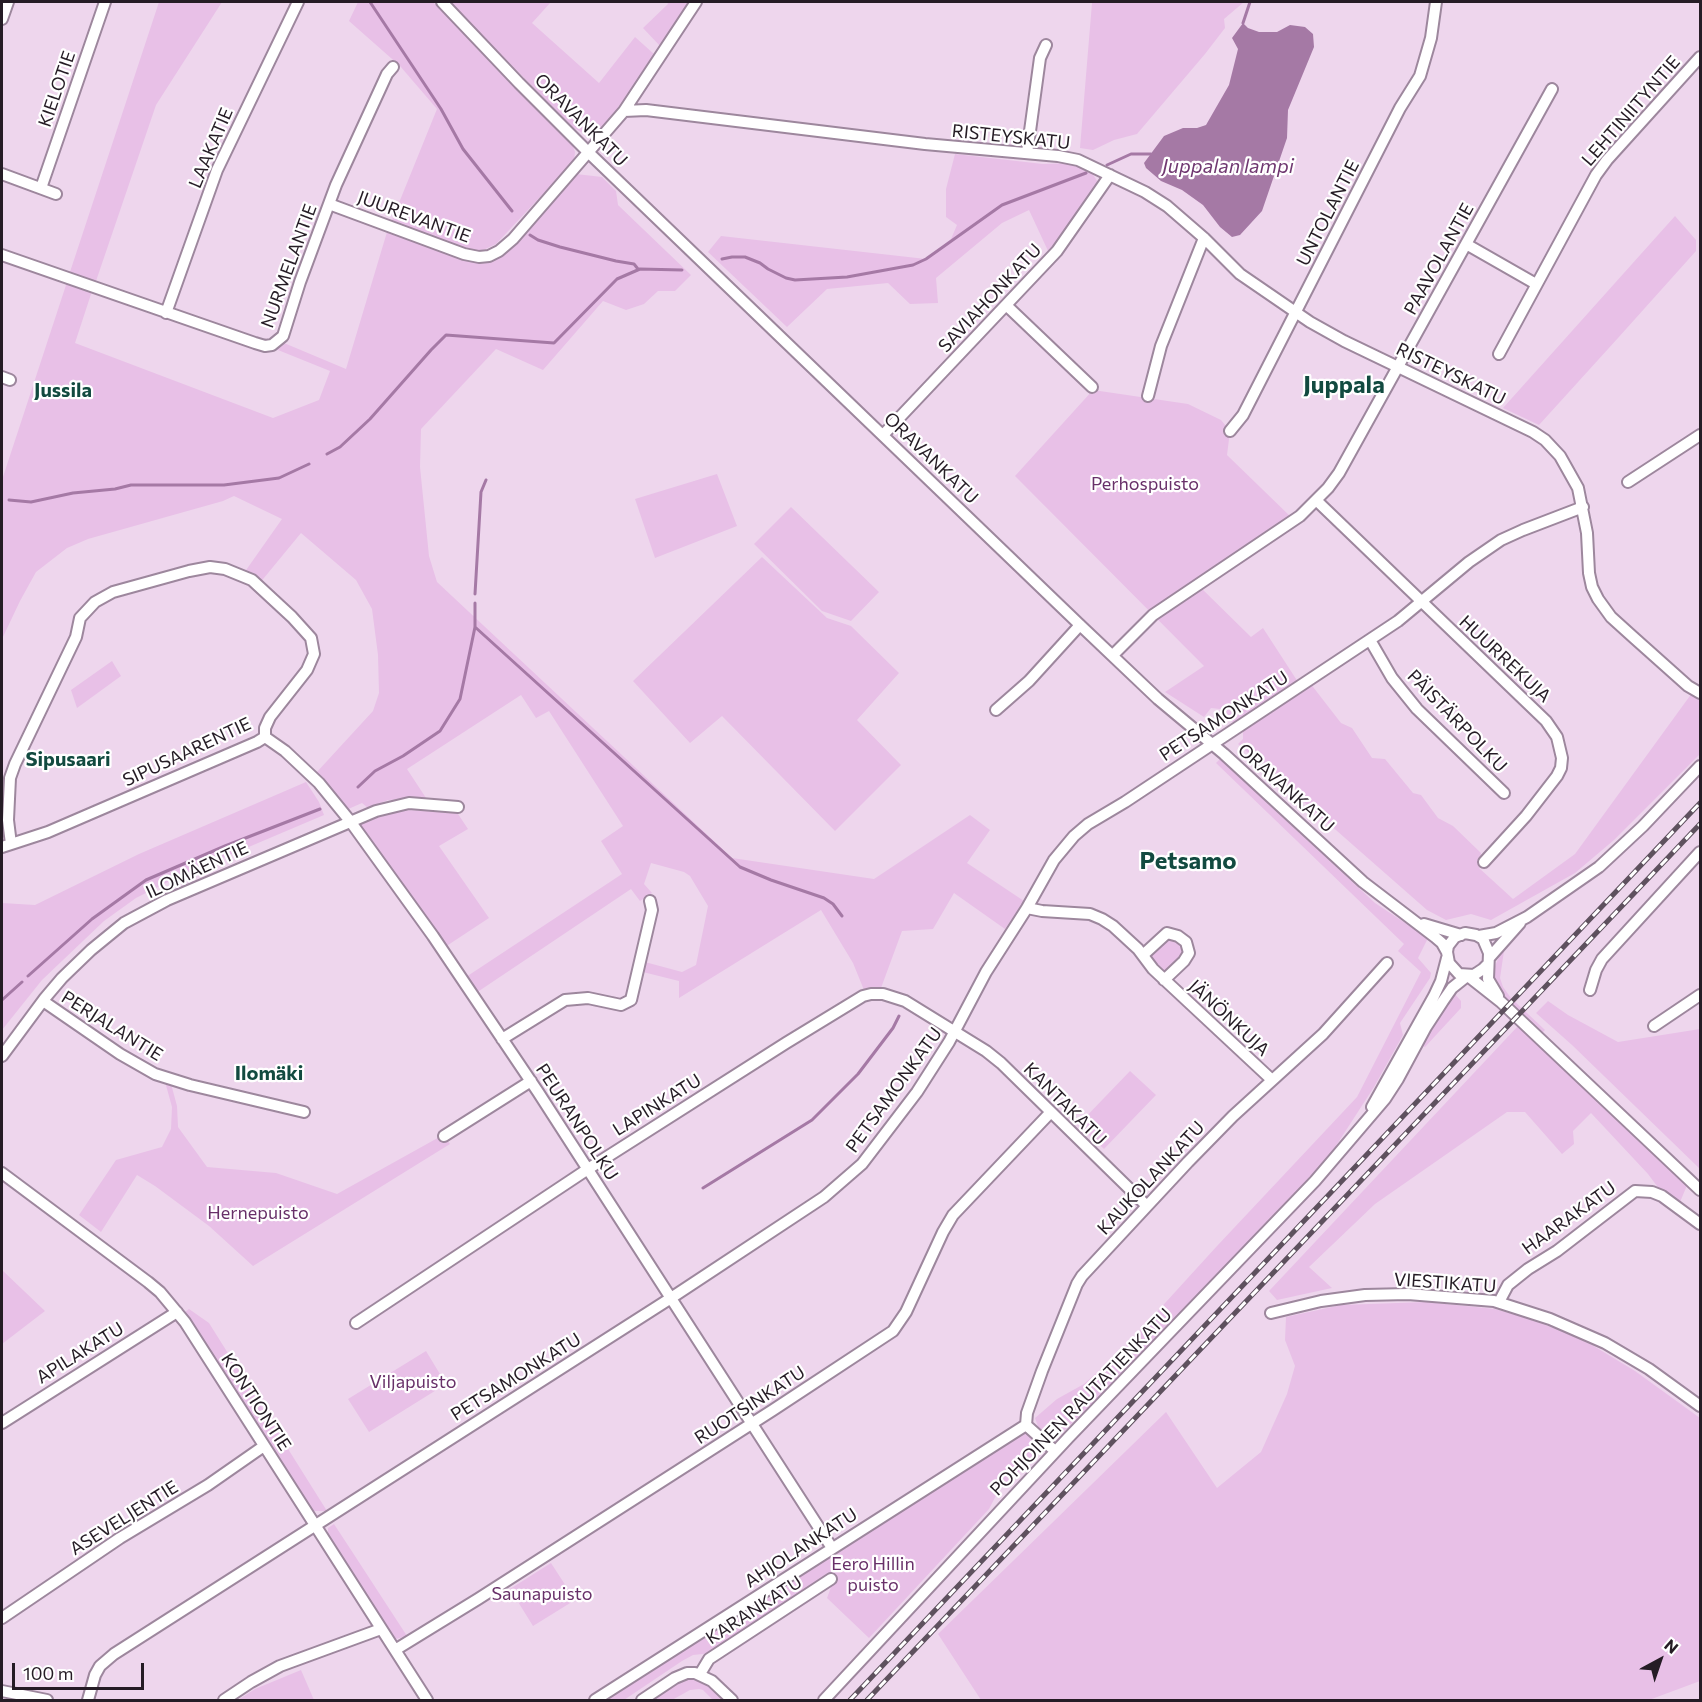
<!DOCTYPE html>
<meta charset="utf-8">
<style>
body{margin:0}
#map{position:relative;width:1702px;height:1702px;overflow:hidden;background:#eed6ed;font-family:Commissioner,sans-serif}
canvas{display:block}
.frame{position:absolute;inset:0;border:3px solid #251c25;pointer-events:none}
.north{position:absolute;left:1630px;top:1630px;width:60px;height:60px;-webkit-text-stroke:4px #fff;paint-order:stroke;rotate:40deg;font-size:16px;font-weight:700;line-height:24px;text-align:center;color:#251c25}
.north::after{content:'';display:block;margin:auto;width:21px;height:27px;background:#251c25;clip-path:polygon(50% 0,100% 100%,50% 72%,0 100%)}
.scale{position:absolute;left:12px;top:1663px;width:132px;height:27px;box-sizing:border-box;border:3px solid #251c25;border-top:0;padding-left:8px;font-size:18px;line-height:21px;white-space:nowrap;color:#251c25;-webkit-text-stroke:4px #fff;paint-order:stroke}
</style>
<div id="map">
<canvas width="1702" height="1702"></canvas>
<div class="frame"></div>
<div class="north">N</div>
<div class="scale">100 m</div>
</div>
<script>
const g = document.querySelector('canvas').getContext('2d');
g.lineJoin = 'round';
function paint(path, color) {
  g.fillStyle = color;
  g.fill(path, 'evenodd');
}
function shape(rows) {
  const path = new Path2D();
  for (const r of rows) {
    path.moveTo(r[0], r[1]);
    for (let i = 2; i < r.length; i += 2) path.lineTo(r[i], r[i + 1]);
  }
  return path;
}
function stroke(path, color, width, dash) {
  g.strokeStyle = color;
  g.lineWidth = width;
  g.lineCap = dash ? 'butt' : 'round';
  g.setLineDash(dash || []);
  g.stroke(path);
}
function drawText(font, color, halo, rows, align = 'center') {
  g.font = font + ' Commissioner,sans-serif';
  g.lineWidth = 4.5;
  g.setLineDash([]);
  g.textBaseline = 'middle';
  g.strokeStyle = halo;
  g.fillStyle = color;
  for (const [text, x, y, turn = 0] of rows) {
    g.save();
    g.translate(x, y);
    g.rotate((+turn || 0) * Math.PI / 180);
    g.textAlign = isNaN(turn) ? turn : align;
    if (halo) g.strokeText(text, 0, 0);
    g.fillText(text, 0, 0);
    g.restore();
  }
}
paint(shape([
 [159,2,222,2,156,105,95,284,69,275],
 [358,2,433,2,505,78,572,144,575,152,574,161,496,244,479,252,466,249,390,225,437,109,400,66,349,21],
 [450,2,551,2,532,23,599,83,635,37,654,54,601,133,588,136,572,127],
 [667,2,691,2,660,46,643,28,668,4],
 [1079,2,1244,2,1224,19,1225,28,1205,54,1137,134,1114,140,1093,150,1080,148,1092,3],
 [955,154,1043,164,1071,163,1089,169,1098,182,1049,253,1029,210,1002,223,936,278,938,303,910,304,888,283,827,289,787,327,708,252,721,236,926,259,951,239,957,225,946,217,946,189],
 [576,174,602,177,616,191,618,205,691,275,675,291,658,291,644,304,626,310,603,301,543,370,496,349,421,429,420,467,429,556,437,582,732,858,874,879,970,815,990,830,967,863,1024,901,1005,929,954,893,933,929,902,931,881,988,864,990,853,963,821,910,679,998,679,981,643,972,645,962,682,972,696,965,708,906,690,876,684,872,651,863,644,884,652,893,640,901,631,889,476,993,466,977,622,874,601,841,623,826,549,711,536,718,521,695,407,769,426,798,388,800,368,808,362,803,346,810,316,773,373,711,379,693,378,655,372,609,356,580,301,533,259,584,244,573,282,519,234,496,223,501,88,539,67,548,36,572,20,601,2,639,2,480,67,282,92,291,75,343,273,418,319,400,330,371,273,348,284,343,346,369,387,232,468,261,490,260,516,243],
 [1675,216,1696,240,1696,251,1618,338,1539,425,1503,408],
 [1093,390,1188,404,1221,420,1230,431,1227,455,1293,519,1196,583,1251,637,1263,628,1298,682,1234,723,1220,709,1211,708,1204,717,1165,692,1204,666,1015,476],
 [717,474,737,526,655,558,635,499],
 [791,507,879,592,851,621,822,611,754,544],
 [762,557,827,618,851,626,899,673,857,720,901,765,835,831,722,716,690,743,633,681],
 [112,661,121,676,77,708,71,690],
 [1310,683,1341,723,1352,728,1372,758,1385,759,1413,793,1421,795,1438,818,1453,826,1481,853,1479,868,1513,899,1575,854,1692,693,1700,695,1700,754,1614,840,1575,873,1491,920,1471,914,1446,920,1427,910,1238,744,1243,739,1243,730],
 [1220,759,1375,903,1428,938,1418,958,1431,973,1430,978,1400,1023,1403,1035,1374,1087,1332,1152,1294,1195,1111,1385,1060,1435,1050,1437,1040,1432,1035,1418,1057,1399,1084,1384,1125,1347,1217,1246,1357,1097,1421,972,1398,951,1404,944,1216,763],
 [306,782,319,802,324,815,178,877,136,898,104,921,42,980,2,1030,2,903,35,905,139,854],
 [395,810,456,811,468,829,439,846,489,918,445,947,358,825],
 [1173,938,1183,950,1181,958,1165,972,1160,973,1149,960,1151,953,1164,939],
 [1502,950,1504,951,1500,978,1503,987,1511,998,1545,1030,1541,1034,1507,1002,1497,989,1494,978,1495,966],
 [1454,993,1461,1001,1461,1008,1425,1047,1423,1046,1431,1025],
 [1548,1001,1568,1015,1618,1042,1700,1029,1700,1169,1572,1045,1536,1013],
 [1518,1026,1688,1183,1680,1202,1660,1190,1648,1174,1591,1113,1573,1131,1574,1144,1562,1154,1525,1112,1507,1112,1375,1204,1309,1267,1332,1288,1277,1300,1269,1291],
 [1130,1071,1156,1095,1104,1149,1078,1125],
 [164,1078,170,1080,177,1106,178,1127,207,1167,276,1173,337,1194,443,1135,450,1144,253,1266,209,1226,155,1186,137,1175,101,1232,79,1215,116,1160,162,1147,171,1129,172,1107],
 [2,1270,45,1311,2,1344],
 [1426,1302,1495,1309,1524,1317,1564,1332,1592,1345,1635,1371,1700,1418,1700,1681,1649,1700,981,1700,938,1634,1166,1412,1217,1488,1261,1452,1287,1394,1295,1366,1285,1340,1286,1317,1341,1305],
 [189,1309,209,1323,327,1511,313,1511,185,1312],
 [426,1351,446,1384,369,1432,348,1399],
 [1022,1433,1027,1434,1036,1442,1039,1449,1036,1458,1001,1486,989,1509,869,1638,827,1598,834,1579,712,1653,693,1655,682,1661,624,1700,604,1700],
 [334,1524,353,1553,407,1636,396,1639,391,1634,328,1535,328,1528],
 [551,1563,575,1600,533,1626,510,1589],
 [301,1670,314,1700,238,1700,255,1689],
 [688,1679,704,1682,724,1700,713,1700,703,1690,699,1689,690,1690,672,1700,650,1700,681,1681]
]), '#e8c0e7');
paint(shape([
 [1243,23,1248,28,1259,32,1277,32,1290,25,1305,27,1313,34,1314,47,1288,110,1287,138,1262,211,1240,235,1232,237,1220,227,1203,205,1182,190,1161,181,1146,168,1144,163,1164,136,1183,128,1197,128,1206,125,1229,85,1238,49,1232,38]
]), '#a579a5');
stroke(shape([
 [370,2,441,109,463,149,512,211],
 [1243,23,1250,2],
 [1107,165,1131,154,1151,154],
 [530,235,538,240,560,247,616,261,634,264,638,269],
 [722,259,732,257,745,257,760,263,768,269,786,278,795,280,847,277,913,265,926,259,1002,205,1086,173],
 [327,454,340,447,370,419,431,350,446,335,554,343,617,279,640,269,682,270],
 [9,500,31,502,73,493,115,489,131,485,224,485,279,478,309,464],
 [475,594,481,492,486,480],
 [475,627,740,867,771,880,824,898,833,904,842,916],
 [358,787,375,771,403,756,440,731,460,699,475,627,475,603],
 [28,976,92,919,146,880,225,846,320,809],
 [2,1000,22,982],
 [703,1188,812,1120,858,1074,893,1028,899,1016]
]), '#a579a5', 3);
const minor = shape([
 [442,2,519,83,589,153,1080,625,1158,699,1224,754,1363,882,1435,937,1442,943,1447,952],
 [2,19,8,2],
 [624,111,696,2],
 [1027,153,1040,58,1046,45],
 [2,174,56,194],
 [41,188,105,2],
 [329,204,464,254,479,257,489,256,499,251,513,239,624,111,646,110,925,144,1058,156,1078,160,1145,192,1167,206,1204,238,1240,274,1310,322,1344,341,1533,432,1545,440,1560,456,1578,488,1587,533,1589,573,1592,587,1598,599,1611,617,1632,636,1688,686,1700,693],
 [1466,244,1536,284],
 [2,255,255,343,265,346,272,345,283,336,300,282,336,185,387,74,393,67],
 [1006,305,1092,387],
 [166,313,217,170,298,2],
 [1499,354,1596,175,1607,160,1700,57],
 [2,377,10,380],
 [1148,396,1161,346,1204,238],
 [1230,431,1243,415,1400,108,1420,76,1431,38,1436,2],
 [883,435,1057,251,1110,175],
 [1628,482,1700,435],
 [1317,501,1546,721,1557,737,1562,758,1561,768,1557,776,1526,816,1484,862],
 [1370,640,1392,678,1417,709,1504,793],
 [1113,655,1153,615,1300,516,1328,488,1339,473,1552,89],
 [996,710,1029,681,1080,625],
 [265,737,285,751,319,783,350,821,433,936,538,1092,832,1548],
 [11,844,8,820,10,778,15,764,76,637,80,618,95,602,113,592,189,571,210,567,225,569,252,580,292,617,311,638,314,654,307,670,270,717,265,728,265,737],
 [2,847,48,832,257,742,265,737],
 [1027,908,1042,911,1090,914,1102,919,1113,926,1138,949,1153,969,1272,1080],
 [1424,924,1461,935],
 [1479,936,1496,933,1527,917,1599,867,1643,826,1700,766],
 [1143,955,1167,933,1178,936,1186,942,1189,953,1184,961,1164,980],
 [1489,958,1520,923],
 [1488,964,1483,969,1474,975,1459,974,1449,963,1447,952,1448,946,1455,937,1465,933,1476,935,1483,939,1489,953,1488,979,1498,996],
 [1468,976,1501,1002,1700,1190],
 [1590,990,1596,970,1602,959,1700,852],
 [43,1001,120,1054,155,1074,190,1085,304,1112],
 [1654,1026,1700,995],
 [502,1039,565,1000,588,998,621,1005,631,1000,652,910,650,901],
 [2,1056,45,998,62,978,91,950,124,923,167,900,376,811,409,803,458,807],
 [1372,1107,1434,996,1441,981,1447,958],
 [444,1136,531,1081],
 [2,1173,148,1282,160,1292,185,1322,427,1700],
 [1499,1302,1508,1285,1528,1269,1557,1251,1635,1191,1652,1192,1662,1196,1700,1224],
 [1271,1313,1321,1301,1365,1295,1408,1294,1494,1301,1550,1319,1605,1343,1649,1369,1700,1406],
 [356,1323,588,1169,786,1043,863,996,871,994,883,994,905,1001,986,1051,1001,1063,1147,1206],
 [2,1423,177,1312],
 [1055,1451,1026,1425,1027,1413,1042,1371,1077,1284,1082,1276,1188,1162,1233,1116,1323,1034,1387,963],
 [2,1618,120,1538,208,1485,264,1446],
 [395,1650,478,1599,773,1410,893,1331,906,1312,943,1232,953,1215,1050,1113],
 [700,1674,709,1659,831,1579],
 [2,1691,47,1700],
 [88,1700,95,1675,100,1666,114,1654,671,1298,824,1197,862,1164,917,1092,949,1042,986,972,1027,908,1054,860,1074,836,1088,824,1125,802,1398,621,1469,562,1501,540,1523,530,1583,507],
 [224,1700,251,1682,280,1666,381,1629],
 [595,1700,1026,1425],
 [642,1700,675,1678,687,1673,695,1673,712,1681,732,1700],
 [824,1700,1069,1437,1315,1181,1385,1099,1398,1079,1426,1027,1443,1001,1452,988,1467,976]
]);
stroke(minor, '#9d879d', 14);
stroke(minor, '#fff', 10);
const rail = shape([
 [850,1700,1700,803],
 [867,1700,1700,824]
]);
stroke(rail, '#5e515e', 5);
stroke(rail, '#fff', 3, [9]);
drawText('18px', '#251c25', '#fff', [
 ["KIELOTIE",57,89,-71],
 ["LEHTINIITYNTIE",1631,111,-49],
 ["ORAVANKATU",581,120,45],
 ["RISTEYSKATU",1011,137,6],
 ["LAAKATIE",211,148,-67],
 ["UNTOLANTIE",1328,213,-63],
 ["JUUREVANTIE",414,217,20],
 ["PAAVOLANTIE",1439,259,-61],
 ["NURMELANTIE",289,266,-70],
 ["SAVIAHONKATU",990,298,-47],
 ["RISTEYSKATU",1451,374,26],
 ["ORAVANKATU",931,458,44],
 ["HUURREKUJA",1505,659,43],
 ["PETSAMONKATU",1224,716,-33],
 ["PÄISTÄRPOLKU",1457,721,46],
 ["SIPUSAARENTIE",187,752,-25],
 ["ORAVANKATU",1286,788,42],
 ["ILOMÄENTIE",197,870,-25],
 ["JÄNÖNKUJA",1229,1018,43],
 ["PERJALANTIE",112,1026,32],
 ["PETSAMONKATU",894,1090,-54],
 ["KANTAKATU",1065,1104,45],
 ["LAPINKATU",657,1105,-32],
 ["PEURANPOLKU",577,1122,57],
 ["KAUKOLANKATU",1151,1178,-47],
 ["HAARAKATU",1569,1218,-36],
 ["VIESTIKATU",1445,1283,4],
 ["APILAKATU",80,1353,-32],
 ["PETSAMONKATU",516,1377,-32],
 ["KONTIONTIE",256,1402,57],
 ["POHJOINEN RAUTATIENKATU",1081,1402,-46],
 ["RUOTSINKATU",750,1405,-33],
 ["ASEVELJENTIE",124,1518,-32],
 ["AHJOLANKATU",801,1548,-33],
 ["KARANKATU",754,1610,-33]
]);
drawText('18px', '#683069', '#fff', [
 ["Perhospuisto",1145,484],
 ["Hernepuisto",258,1213],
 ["Viljapuisto",413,1382],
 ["Eero Hillin",873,1564],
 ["puisto",873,1585],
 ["Saunapuisto",542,1594]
]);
drawText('italic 20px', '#703871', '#fff', [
 ["Juppalan lampi",1228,166]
]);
drawText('bold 20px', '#124a40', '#fff', [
 ["Jussila",63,390],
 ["Sipusaari",68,759],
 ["Ilomäki",269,1073]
]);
drawText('bold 24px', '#124a40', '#fff', [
 ["Juppala",1344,385],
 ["Petsamo",1188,861]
]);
</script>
